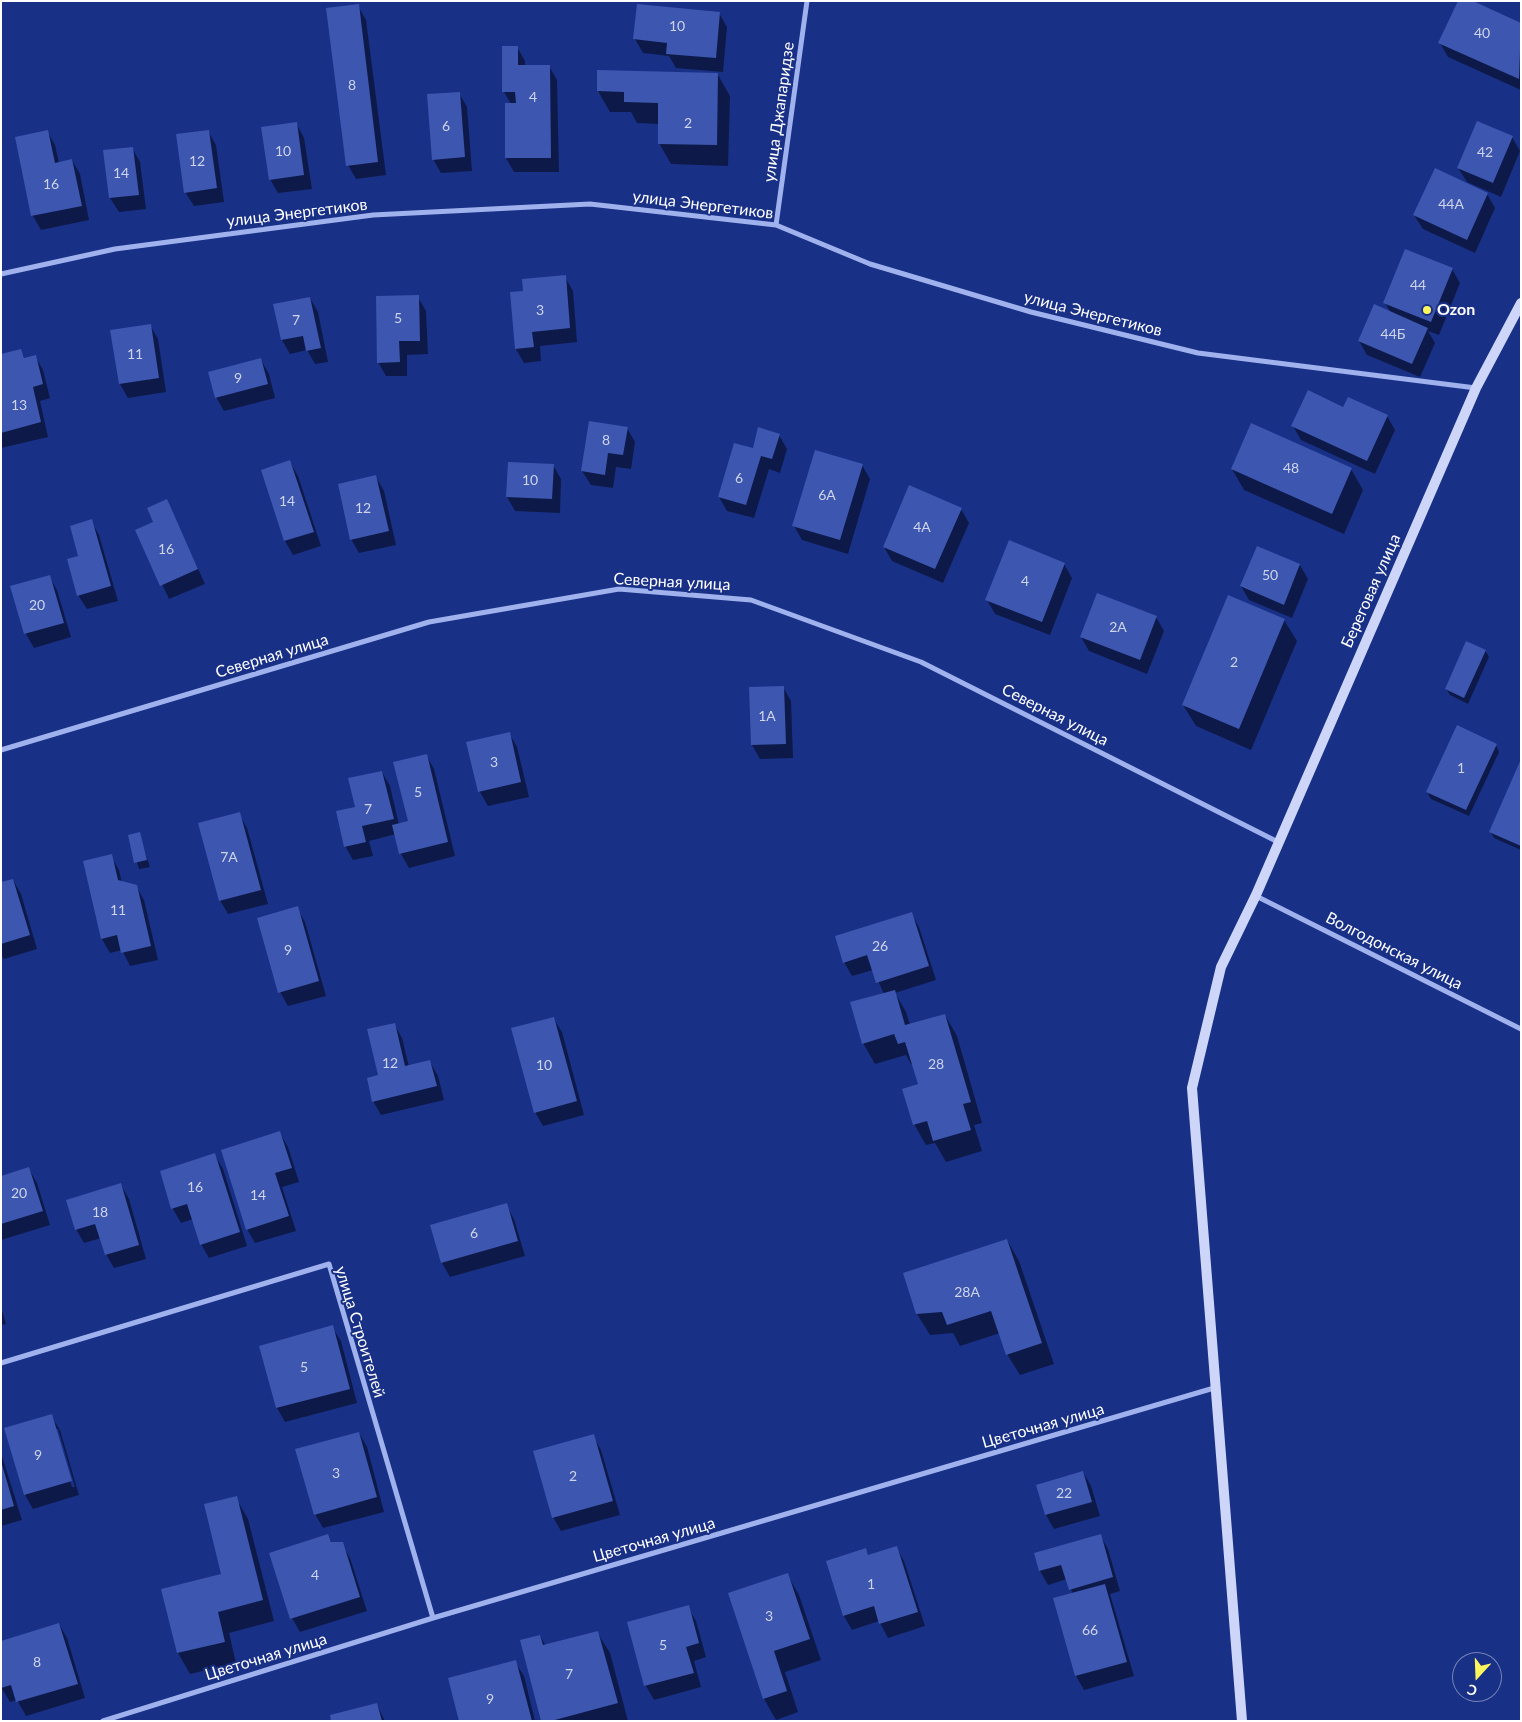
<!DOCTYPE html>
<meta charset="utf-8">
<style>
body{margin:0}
#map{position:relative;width:1522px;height:1722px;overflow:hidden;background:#193087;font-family:Lato,sans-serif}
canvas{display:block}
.frame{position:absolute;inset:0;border:2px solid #fff;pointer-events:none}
.north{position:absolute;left:1452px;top:1652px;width:50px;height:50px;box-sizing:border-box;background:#193087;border:1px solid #7583b7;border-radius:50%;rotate:200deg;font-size:14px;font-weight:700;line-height:20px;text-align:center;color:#fff}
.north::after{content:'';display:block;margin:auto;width:18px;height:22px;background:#fff55c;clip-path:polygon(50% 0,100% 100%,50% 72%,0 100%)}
</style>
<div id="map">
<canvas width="1522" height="1722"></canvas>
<div class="frame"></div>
<div class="north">С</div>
</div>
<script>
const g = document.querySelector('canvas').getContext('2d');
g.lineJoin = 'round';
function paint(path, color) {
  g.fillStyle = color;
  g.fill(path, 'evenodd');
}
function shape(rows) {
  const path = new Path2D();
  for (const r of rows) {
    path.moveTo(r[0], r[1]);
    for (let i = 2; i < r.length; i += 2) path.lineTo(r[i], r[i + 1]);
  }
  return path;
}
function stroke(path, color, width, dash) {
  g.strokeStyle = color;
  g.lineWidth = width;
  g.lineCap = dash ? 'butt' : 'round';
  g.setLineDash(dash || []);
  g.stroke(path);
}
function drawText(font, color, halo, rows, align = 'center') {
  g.font = font + ' Lato,sans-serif';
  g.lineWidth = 4;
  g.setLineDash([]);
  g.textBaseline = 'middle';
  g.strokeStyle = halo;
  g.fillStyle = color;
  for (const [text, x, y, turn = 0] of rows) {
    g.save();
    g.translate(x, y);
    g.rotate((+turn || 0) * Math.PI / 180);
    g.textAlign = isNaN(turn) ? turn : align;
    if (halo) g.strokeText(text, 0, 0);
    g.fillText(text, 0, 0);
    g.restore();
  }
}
paint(shape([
 [358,6,366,20,386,175,356,179,348,165],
 [719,13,727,27,723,72,676,68,669,56,643,53,635,39],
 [1521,24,1521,90,1448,57,1440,43],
 [517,47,525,61,525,66,549,66,557,80,559,172,514,172,506,158,506,104,511,104,504,92],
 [718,75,730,96,728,166,671,164,659,143,659,124,637,123,631,112,610,112,598,91],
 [459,93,467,107,472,171,441,173,433,159],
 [296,123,304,138,312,189,278,193,270,179],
 [47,131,55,145,59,163,72,160,80,174,89,220,41,230,33,216,16,138],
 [208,131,216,145,224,202,194,206,185,192],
 [1512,137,1520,151,1501,197,1467,182,1458,168],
 [132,148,140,162,146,209,119,212,110,198,104,152],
 [1487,194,1495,208,1475,253,1423,229,1414,215],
 [1452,269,1460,283,1439,335,1428,331,1435,343,1420,377,1367,355,1359,341,1391,313,1385,303],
 [565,277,573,291,577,342,540,346,541,361,524,363,516,349,524,292],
 [418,297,426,311,428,354,407,355,407,376,386,376,378,362],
 [310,298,318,312,328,362,315,364,307,350,290,354,282,340,275,305],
 [150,325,158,339,166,392,128,398,120,384],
 [21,351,25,359,35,356,43,370,50,398,40,401,48,437,1,448,1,355],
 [261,360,269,374,275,398,224,411,216,397],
 [1344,409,1387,416,1395,430,1375,474,1301,440,1293,426],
 [627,428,635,442,631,469,616,467,613,488,591,485,582,471],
 [779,435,787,449,780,473,769,469,754,518,727,511,719,497,753,450],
 [290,462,298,476,321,546,293,555,285,541,262,471],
 [553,465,561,479,560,513,515,511,507,497],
 [862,465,870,479,848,554,802,540,794,526],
 [1232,469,1351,469,1363,490,1344,534,1244,490],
 [376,477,384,491,396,545,359,553,351,539],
 [167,501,205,584,169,599,137,530,154,523],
 [961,509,969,523,943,583,892,561,884,547],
 [91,521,99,535,118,601,87,609,78,595,80,557],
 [1064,564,1072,578,1050,635,995,614,987,600],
 [1300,565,1308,579,1292,618,1249,600,1241,586],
 [49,576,57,590,71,637,34,648,26,634,12,587],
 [1156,617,1164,631,1147,674,1089,651,1081,637],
 [1284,620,1297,641,1251,750,1196,726,1183,705],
 [1485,650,1489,657,1468,704,1450,695,1446,689],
 [783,687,791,701,793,758,760,759,752,745],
 [509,733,517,747,529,797,488,806,480,792,468,743],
 [1496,745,1499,752,1469,816,1431,799,1427,792],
 [426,755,434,769,455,856,409,868,401,854,396,834,369,841,373,856,353,860,345,846,356,808,382,772,390,786,399,825,409,822],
 [1521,762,1521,850,1494,838,1490,831],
 [239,814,247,828,268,904,228,914,220,900],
 [139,834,150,867,139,869,129,836],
 [111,856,119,870,122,883,136,886,144,900,158,960,130,966,122,950,110,953,102,939],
 [13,880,21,894,37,949,4,959,1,955,1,883],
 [297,908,305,922,326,996,288,1006,280,992],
 [911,913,919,927,936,980,895,993,906,1012,910,1025,945,1015,957,1036,982,1123,974,1125,982,1151,946,1162,935,1143,926,1145,914,1124,919,1085,913,1064,911,1064,906,1055,875,1064,863,1043,884,994,873,970,852,976,844,962],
 [553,1018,562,1032,584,1115,543,1126,535,1112],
 [394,1024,402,1038,409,1067,430,1062,438,1076,444,1100,381,1115,373,1101],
 [280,1133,288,1147,299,1182,282,1187,296,1231,255,1243,247,1229],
 [215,1155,223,1169,247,1246,209,1258,201,1244,193,1219,181,1223,173,1209,161,1171],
 [29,1169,37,1183,50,1225,1,1240,1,1178],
 [121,1185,129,1199,146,1259,114,1268,106,1254,101,1238,84,1243,76,1229],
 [506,1205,514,1219,525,1256,450,1277,442,1263],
 [1007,1240,1019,1261,1054,1364,1020,1375,1007,1354,1000,1333,960,1346,953,1333,930,1335,917,1314],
 [1,1307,6,1324,1,1325],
 [332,1327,341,1341,357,1403,285,1422,277,1408],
 [51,1416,60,1430,79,1495,33,1509,25,1495],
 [55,1429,58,1429,75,1487,72,1487],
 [359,1433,367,1447,384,1512,323,1528,315,1514],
 [593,1436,601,1450,620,1515,561,1531,553,1517],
 [1,1453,22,1520,1,1526],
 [1083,1472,1091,1486,1100,1516,1054,1529,1046,1515],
 [236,1498,248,1519,274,1621,229,1633,236,1663,190,1674,178,1653,162,1589,223,1575],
 [328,1535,332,1543,342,1544,350,1558,367,1611,300,1632,292,1618],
 [1100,1535,1108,1549,1120,1591,1110,1594,1134,1676,1084,1690,1076,1676,1073,1594,1067,1579,1048,1585,1040,1571,1035,1554],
 [896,1547,904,1561,925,1626,888,1638,879,1621,852,1630,844,1616,866,1550,869,1556],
 [787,1574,799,1595,821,1660,785,1672,798,1712,776,1720,764,1699],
 [688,1607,696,1621,706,1657,694,1661,701,1687,654,1700,646,1686,628,1623],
 [59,1624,67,1638,85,1698,26,1716,17,1700,10,1702,1,1687],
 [597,1632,610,1653,628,1721,543,1721,540,1636,546,1646],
 [515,1662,524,1676,535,1721,460,1721],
 [377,1705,385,1721,333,1721]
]), '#0007');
paint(shape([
 [1458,1,1473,1,1521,23,1519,79,1438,43],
 [359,4,378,162,346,166,326,8],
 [637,4,720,12,716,58,666,54,667,43,633,39],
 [502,46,518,46,518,65,550,65,551,158,505,158,505,103,516,103,515,92,502,92],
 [597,70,718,73,717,145,658,144,658,103,624,102,624,92,597,91],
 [460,92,465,157,432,160,427,94],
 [1477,121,1513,136,1493,183,1457,168],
 [297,122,304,175,269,180,261,127],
 [48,130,55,163,72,159,82,206,31,216,15,137],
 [209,130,217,188,184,193,176,134],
 [133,147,139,195,109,198,103,150],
 [1435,168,1488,193,1467,240,1413,215],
 [1405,249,1453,268,1431,322,1383,303],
 [566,275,570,328,532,332,534,347,515,349,510,292,523,291,522,279],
 [419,295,420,341,399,341,400,362,377,363,376,296],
 [310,297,321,348,306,351,303,336,281,340,273,304],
 [1374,304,1428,328,1412,364,1358,341],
 [151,324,159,378,119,384,110,330],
 [21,349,24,358,36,355,43,384,33,387,41,422,1,433,1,354],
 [261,358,268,384,215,398,208,372],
 [1308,390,1343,407,1348,397,1388,415,1367,461,1291,426],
 [589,421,628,427,623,455,608,453,605,475,581,471],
 [1251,423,1352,468,1332,514,1231,469],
 [758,427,780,434,772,459,761,456,746,505,718,497,734,443,753,448],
 [815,450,863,464,840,540,792,526],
 [290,460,314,532,284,541,261,470],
 [508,462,554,464,552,499,506,497],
 [376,475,389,531,350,540,338,484],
 [909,485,962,508,935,569,883,547],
 [167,499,198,569,160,586,135,530,153,522,147,508],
 [92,519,111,586,77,596,67,559,78,556,70,526],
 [1009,540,1065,563,1042,622,985,600],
 [1257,546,1300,564,1284,605,1240,586],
 [50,575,64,623,24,634,10,586],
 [1097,593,1157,616,1140,660,1080,637],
 [1228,595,1285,619,1239,729,1182,705],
 [1466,641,1486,650,1464,698,1445,689],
 [784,686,786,744,751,745,749,687],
 [1457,725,1497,744,1466,810,1426,792],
 [510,732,521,782,478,792,466,742],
 [427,754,448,842,399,854,392,825,408,821,393,762],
 [1521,759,1521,846,1489,832],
 [382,771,394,819,362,826,366,842,344,847,336,811,355,807,348,778],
 [240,812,261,890,219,901,198,823],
 [140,832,147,860,134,863,128,835],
 [112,854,118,880,137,885,151,946,121,953,117,935,101,939,83,861],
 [13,879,30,935,1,944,1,882],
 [298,906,319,981,278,993,257,918],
 [912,912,929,966,876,983,867,955,843,963,835,936],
 [895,990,905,1025,945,1014,971,1102,963,1104,971,1130,933,1141,927,1121,913,1125,902,1089,918,1084,905,1042,898,1044,894,1034,862,1044,850,1002],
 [554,1017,577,1101,534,1113,511,1028],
 [395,1023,405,1066,430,1060,437,1086,372,1102,367,1078,378,1075,367,1029],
 [280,1131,292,1168,275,1173,289,1216,246,1230,221,1150],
 [215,1153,240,1232,200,1245,187,1204,171,1209,160,1171],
 [29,1167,43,1211,1,1224,1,1176],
 [121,1183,139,1245,105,1255,95,1224,75,1230,66,1200],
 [507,1203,518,1241,441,1263,430,1225],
 [1007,1239,1042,1343,1006,1355,991,1311,947,1325,942,1312,916,1314,903,1273],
 [333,1325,350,1389,276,1408,259,1346],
 [52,1414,72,1481,24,1495,4,1428],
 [359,1432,377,1497,314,1515,295,1449],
 [594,1434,613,1501,552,1518,533,1451],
 [1,1461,14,1506,1,1510],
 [1083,1471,1092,1502,1045,1515,1036,1485],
 [237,1496,263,1600,218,1612,225,1642,177,1653,161,1589,221,1574,204,1504],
 [328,1534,331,1542,343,1542,360,1597,290,1619,269,1553],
 [1101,1534,1113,1577,1069,1590,1061,1565,1039,1571,1034,1553],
 [897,1546,918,1612,879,1624,874,1606,843,1616,826,1561,866,1548,868,1555],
 [788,1573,810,1639,774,1651,787,1691,763,1699,728,1593],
 [1105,1584,1127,1662,1075,1676,1053,1598],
 [689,1605,699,1643,686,1647,694,1673,644,1686,627,1622],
 [59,1623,78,1684,16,1702,11,1685,1,1688,1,1641],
 [598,1631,618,1703,551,1721,541,1721,520,1640,540,1635,543,1645],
 [516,1660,532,1721,459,1721,448,1678],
 [377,1703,382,1721,331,1721,330,1715]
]), '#3d56af');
stroke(shape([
 [776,225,807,1],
 [1,274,115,249,373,215,590,204,776,225,870,264,1031,312,1198,353,1476,388],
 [1,750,429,622,619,589,751,600,921,662,1278,842],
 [1256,896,1521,1029],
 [1,1363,329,1264,433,1618],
 [103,1721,433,1618,1214,1388]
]), '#a0b2ed', 5);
stroke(shape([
 [1242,1721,1192,1088,1221,967,1256,895,1476,388,1521,303]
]), '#cdd6f9', 10);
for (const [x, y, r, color] of [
 [1427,310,5,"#fff55c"]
]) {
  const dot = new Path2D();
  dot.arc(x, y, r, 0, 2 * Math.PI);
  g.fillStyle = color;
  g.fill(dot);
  stroke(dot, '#193087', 2);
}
drawText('14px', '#ced5eb', null, [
 ["10",677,26],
 ["40",1482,33],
 ["8",352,85],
 ["4",533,97],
 ["2",688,123],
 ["6",446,126],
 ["10",283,151],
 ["42",1485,152],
 ["12",197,161],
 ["14",121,173],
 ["16",51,184],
 ["44А",1451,204],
 ["44",1418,285],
 ["3",540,310],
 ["5",398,318],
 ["7",296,320],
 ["44Б",1393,334],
 ["11",135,354],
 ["9",238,378],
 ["13",19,405],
 ["8",606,440],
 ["48",1291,468],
 ["6",739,478],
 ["10",530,480],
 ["6А",827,495],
 ["14",287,501],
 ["12",363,508],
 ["4А",922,527],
 ["16",166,549],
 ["50",1270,575],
 ["4",1025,581],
 ["20",37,605],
 ["2А",1118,627],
 ["2",1234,662],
 ["1А",767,716],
 ["3",494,762],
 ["1",1461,768],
 ["5",418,792],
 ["7",368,809],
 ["7А",229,857],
 ["11",118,910],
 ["26",880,946],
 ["9",288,950],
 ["12",390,1063],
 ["28",936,1064],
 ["10",544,1065],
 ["16",195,1187],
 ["20",19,1193],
 ["14",258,1195],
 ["18",100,1212],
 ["6",474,1233],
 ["28А",967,1292],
 ["5",304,1367],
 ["9",38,1455],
 ["3",336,1473],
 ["2",573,1476],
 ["22",1064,1493],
 ["4",315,1575],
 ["1",871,1584],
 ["3",769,1616],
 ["66",1090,1630],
 ["5",663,1645],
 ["8",37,1662],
 ["7",569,1674],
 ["9",490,1699]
]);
drawText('16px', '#fff', '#193087', [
 ["улица Джапаридзе",779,112,-82],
 ["улица Энергетиков",703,205,7],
 ["улица Энергетиков",297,213,-7],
 ["улица Энергетиков",1093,314,14],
 ["Северная улица",672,582,3],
 ["Береговая улица",1371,591,-66],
 ["Северная улица",272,656,-17],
 ["Северная улица",1055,715,27],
 ["Волгодонская улица",1394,951,27],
 ["улица Строителей",360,1332,73],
 ["Цветочная улица",1043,1426,-16],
 ["Цветочная улица",654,1540,-16],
 ["Цветочная улица",266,1657,-17]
]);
drawText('bold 16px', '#fff', '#193087', [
 ["Ozon",1437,310]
], 'left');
</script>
